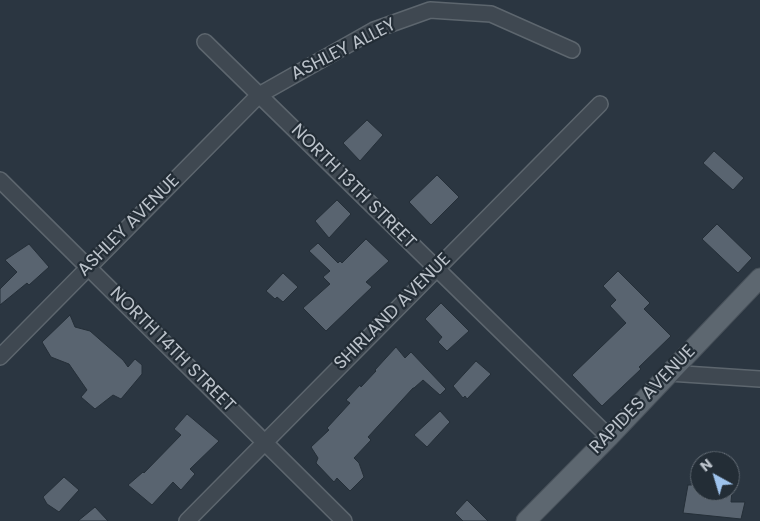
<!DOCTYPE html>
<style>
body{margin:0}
#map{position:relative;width:760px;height:521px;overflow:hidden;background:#2b3641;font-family:Poppins,sans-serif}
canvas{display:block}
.north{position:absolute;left:690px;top:451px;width:50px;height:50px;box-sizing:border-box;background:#232d36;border:1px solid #606972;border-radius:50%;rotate:321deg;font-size:14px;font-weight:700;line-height:20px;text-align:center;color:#bcc3cb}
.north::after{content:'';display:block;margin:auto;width:18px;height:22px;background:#9ec3ed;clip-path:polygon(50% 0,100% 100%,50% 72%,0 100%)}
</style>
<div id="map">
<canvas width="760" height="521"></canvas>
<div class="north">N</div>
</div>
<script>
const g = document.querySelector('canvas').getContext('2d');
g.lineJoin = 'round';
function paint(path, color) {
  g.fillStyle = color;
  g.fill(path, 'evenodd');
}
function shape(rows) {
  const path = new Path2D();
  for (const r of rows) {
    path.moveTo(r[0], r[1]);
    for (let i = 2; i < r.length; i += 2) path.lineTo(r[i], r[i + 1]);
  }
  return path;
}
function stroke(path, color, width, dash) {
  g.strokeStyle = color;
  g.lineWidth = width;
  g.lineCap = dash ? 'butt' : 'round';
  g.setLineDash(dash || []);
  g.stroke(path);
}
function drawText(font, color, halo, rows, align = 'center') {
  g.font = font + ' Poppins,sans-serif';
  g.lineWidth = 4.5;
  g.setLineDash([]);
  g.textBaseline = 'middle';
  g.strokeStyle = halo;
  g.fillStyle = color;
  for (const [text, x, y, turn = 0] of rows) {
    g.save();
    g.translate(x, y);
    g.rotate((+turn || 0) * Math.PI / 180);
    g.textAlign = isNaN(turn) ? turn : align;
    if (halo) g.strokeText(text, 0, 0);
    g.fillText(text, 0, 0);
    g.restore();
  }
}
const building = shape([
 [367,120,383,135,360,161,343,143,367,120],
 [714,151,744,178,733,190,703,163,714,151],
 [437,175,459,197,431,225,409,202,437,175],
 [337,200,351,214,329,238,315,221,337,200],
 [717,224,752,258,738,273,702,239,717,224],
 [366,239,389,261,366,282,372,287,326,331,303,308,330,284,323,277,330,271,309,251,318,243,338,263,340,261,342,263,366,239],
 [29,244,49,267,29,285,27,283,0,305,0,289,17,272,5,260,29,244],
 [618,271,650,303,644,309,671,336,639,367,641,369,602,406,572,375,626,323,610,306,616,300,603,286,618,271],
 [283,273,298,287,283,302,277,297,275,299,266,291,283,273],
 [441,303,469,331,447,351,438,342,442,337,425,319,441,303],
 [70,315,75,327,90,331,123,360,128,367,135,359,142,365,142,374,121,399,113,395,95,409,81,397,87,390,69,364,51,357,42,342,70,315],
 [396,347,405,358,411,352,446,389,440,395,423,380,414,388,413,388,368,437,371,440,354,458,359,463,364,477,350,491,337,478,334,482,316,463,318,458,311,447,329,430,327,428,350,403,346,400,360,385,361,387,376,371,375,370,396,347],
 [476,361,491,374,467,399,465,396,463,398,453,386,476,361],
 [440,411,450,422,427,447,414,435,440,411],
 [187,414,219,441,190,469,195,474,181,490,173,482,152,505,128,485,143,472,144,473,181,435,174,429,187,414],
 [64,477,79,490,59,512,47,504,43,497,64,477],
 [688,485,700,485,700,491,732,491,731,502,745,502,741,519,683,513,688,485],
 [467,500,488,521,463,521,455,513,467,500],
 [95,507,108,521,78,521,95,507]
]);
paint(building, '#596470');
stroke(building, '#252f38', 1);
const minor = shape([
 [205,42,609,437],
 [0,180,344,521],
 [0,357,259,95,374,30,430,10,491,14,572,50],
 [669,373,760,379],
 [187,521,600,104]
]);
const major = shape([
 [526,521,609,437,760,278]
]);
stroke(minor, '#5d666e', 18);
stroke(major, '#48515a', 21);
stroke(minor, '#3f4851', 15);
stroke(major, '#5d6770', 19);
drawText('18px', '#bcc3cb', '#232d36', [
 ["ASHLEY ALLEY",344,50,-27],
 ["NORTH 13TH STREET",353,187,45],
 ["ASHLEY AVENUE",129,226,-45],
 ["SHIRLAND AVENUE",393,312,-45],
 ["NORTH 14TH STREET",172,350,45],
 ["RAPIDES AVENUE",643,400,-46]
]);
</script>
